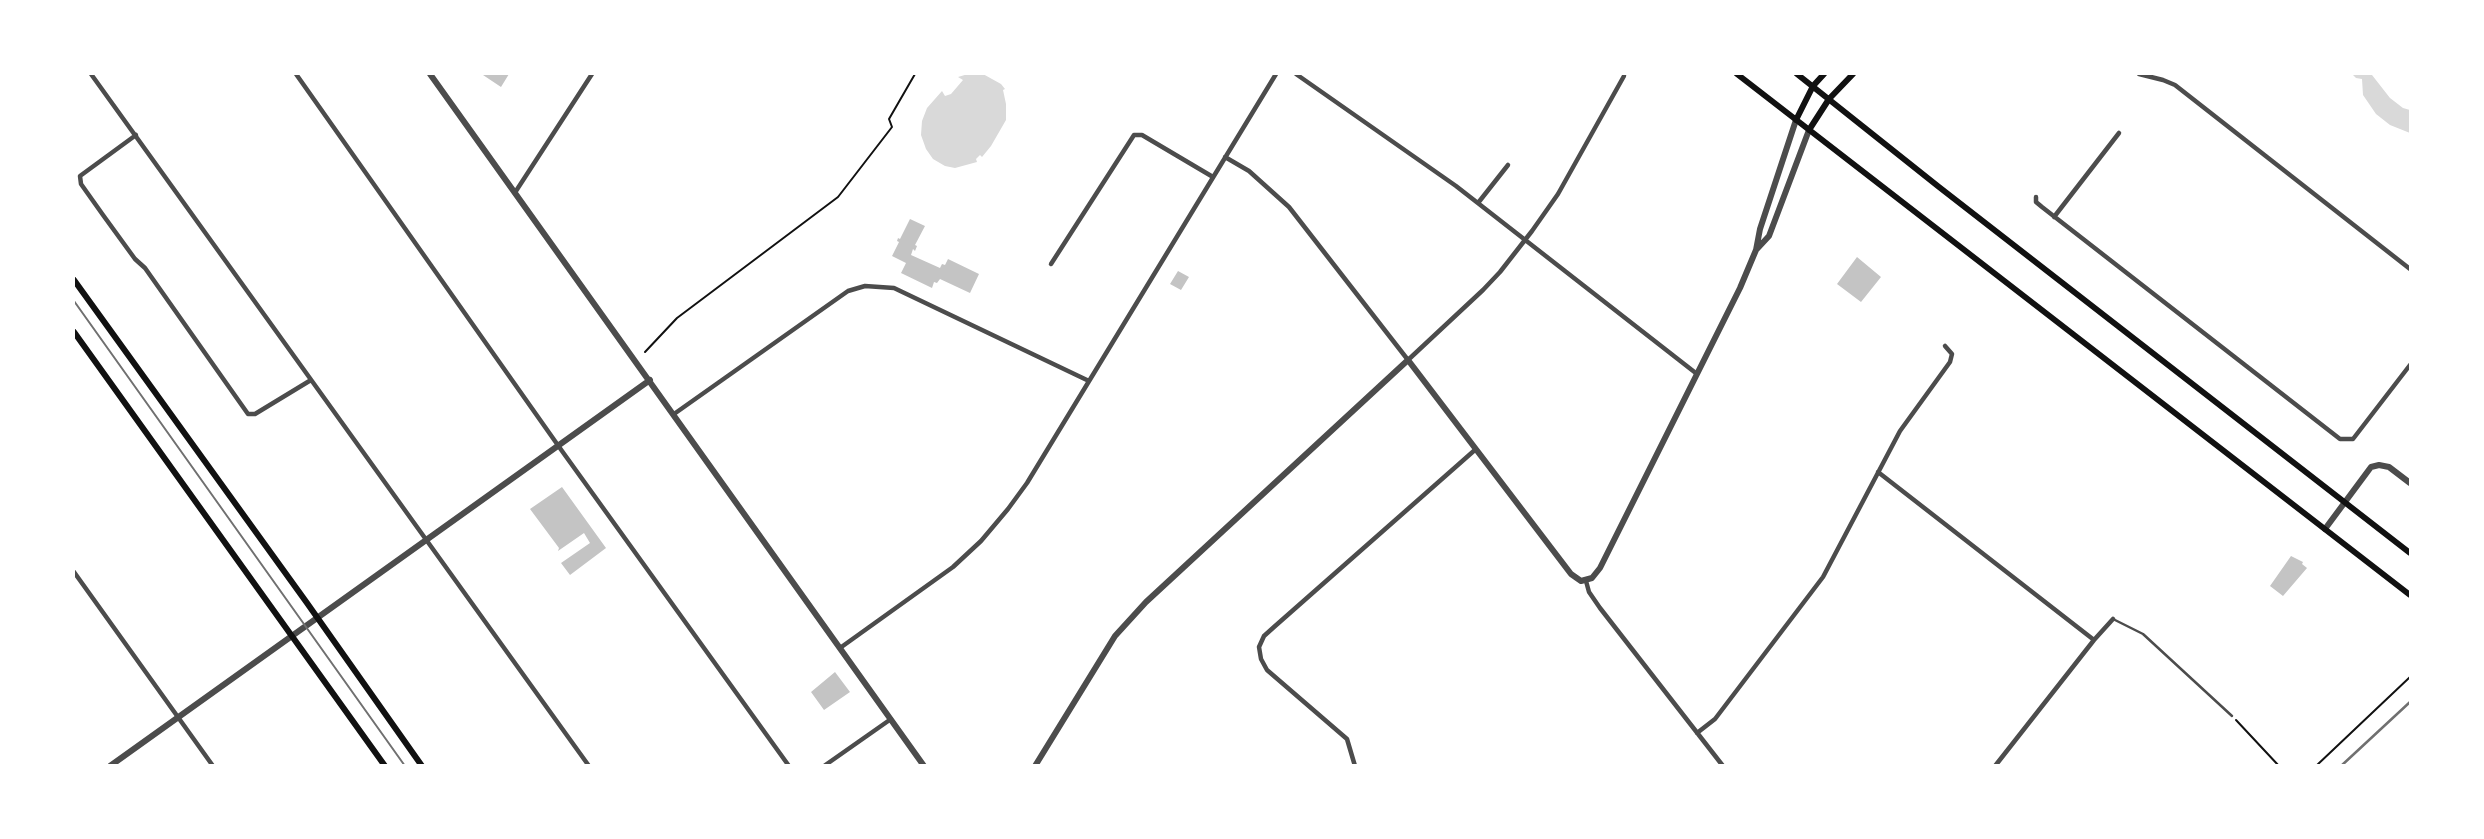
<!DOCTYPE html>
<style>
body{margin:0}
#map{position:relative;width:2484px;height:839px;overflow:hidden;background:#fff;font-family:"Roboto Serif",serif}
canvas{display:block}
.frame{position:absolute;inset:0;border:75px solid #fff;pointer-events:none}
</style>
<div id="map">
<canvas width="2484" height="839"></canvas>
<div class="frame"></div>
</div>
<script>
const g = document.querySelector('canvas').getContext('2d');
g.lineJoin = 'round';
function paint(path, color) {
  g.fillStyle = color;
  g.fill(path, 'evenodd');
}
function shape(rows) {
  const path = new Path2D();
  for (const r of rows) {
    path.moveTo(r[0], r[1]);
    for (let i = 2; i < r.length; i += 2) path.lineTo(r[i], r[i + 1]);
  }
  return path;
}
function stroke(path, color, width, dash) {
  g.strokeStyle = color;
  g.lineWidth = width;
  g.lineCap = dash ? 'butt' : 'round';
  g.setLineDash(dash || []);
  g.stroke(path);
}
paint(shape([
 [968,74,983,74,1001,84,1005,89,1003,90,1006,104,1006,120,991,146,982,157,980,155,976,159,977,162,955,168,945,166,933,159,926,149,921,135,922,121,927,108,942,91,945,96,951,94,963,80,958,77],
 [2352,74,2372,75,2390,98,2403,108,2410,110,2410,133,2390,125,2376,114,2363,95,2362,79,2356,78]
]), '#d9d9d9');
paint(shape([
 [484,74,509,74,501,87,483,75],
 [910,219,925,226,915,245,917,246,915,251,913,249,911,255,940,268,942,264,945,265,948,259,979,274,970,293,940,279,937,283,934,282,932,288,901,273,906,263,892,256,899,242,897,241,898,238,900,239],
 [1857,257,1881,277,1861,302,1837,284],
 [1178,271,1189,277,1181,290,1170,284],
 [562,487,606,548,570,575,561,563,590,543,584,533,558,551,559,548,530,509],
 [2291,556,2303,562,2302,564,2307,568,2283,596,2270,586],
 [835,672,850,692,824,710,811,692]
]), '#c4c4c4');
stroke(shape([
 [645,352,677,318,838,197,892,127,889,119,915,74],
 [2236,720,2279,766],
 [2316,766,2410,677]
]), '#111', 2);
stroke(shape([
 [2113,619,2143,634,2232,716]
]), '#4c4c4c', 2.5);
stroke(shape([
 [91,74,589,766],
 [296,74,562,451,789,766],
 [1296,74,1456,186,1697,374],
 [2139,74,2163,80,2175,85,2410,269],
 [136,135,80,176,81,184,103,215,135,259,145,268,248,414,255,414,311,380],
 [1225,157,1249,171,1289,207,1408,360,1483,290,1500,272,1532,231,1558,194,1624,76],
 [516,191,592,74],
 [2036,197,2036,202,2042,207,2340,439,2353,439,2410,365],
 [1478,203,1508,165],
 [2054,217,2119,133],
 [1051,264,1134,135,1142,135,1213,177],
 [674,414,848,291,865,286,894,288,1089,381],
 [1878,472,2094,640],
 [74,572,213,766],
 [1586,581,1589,592,1600,608,1723,766],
 [840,648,953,567,981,541,1008,509,1027,483,1276,74],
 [1697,733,1715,719,1823,577,1900,431,1950,362,1952,354,1945,346],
 [824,766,891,719],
 [1355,766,1347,739,1267,670,1261,659,1259,647,1264,636,1274,627,1476,449],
 [1995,766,2094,640,2113,619]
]), '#4c4c4c', 4.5);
stroke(shape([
 [430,74,924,766],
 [1756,250,1769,236,1809,130],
 [2325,529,2371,467,2379,465,2389,467,2410,483],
 [110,766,650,380],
 [1035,766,1115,636,1146,602,1408,360,1571,574,1581,581,1592,578,1600,568,1740,288,1756,250,1760,229,1796,120]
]), '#4c4c4c', 6);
stroke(shape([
 [1737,74,2410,595],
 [1797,74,1939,187,2410,553],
 [1796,120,1813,86,1824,74],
 [1809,130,1829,99,1853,74],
 [74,280,307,603,422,766],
 [74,332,385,766]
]), '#111', 6);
stroke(shape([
 [74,301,405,766]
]), '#707070', 2);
stroke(shape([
 [2341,766,2410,702]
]), '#707070', 2.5);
</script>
